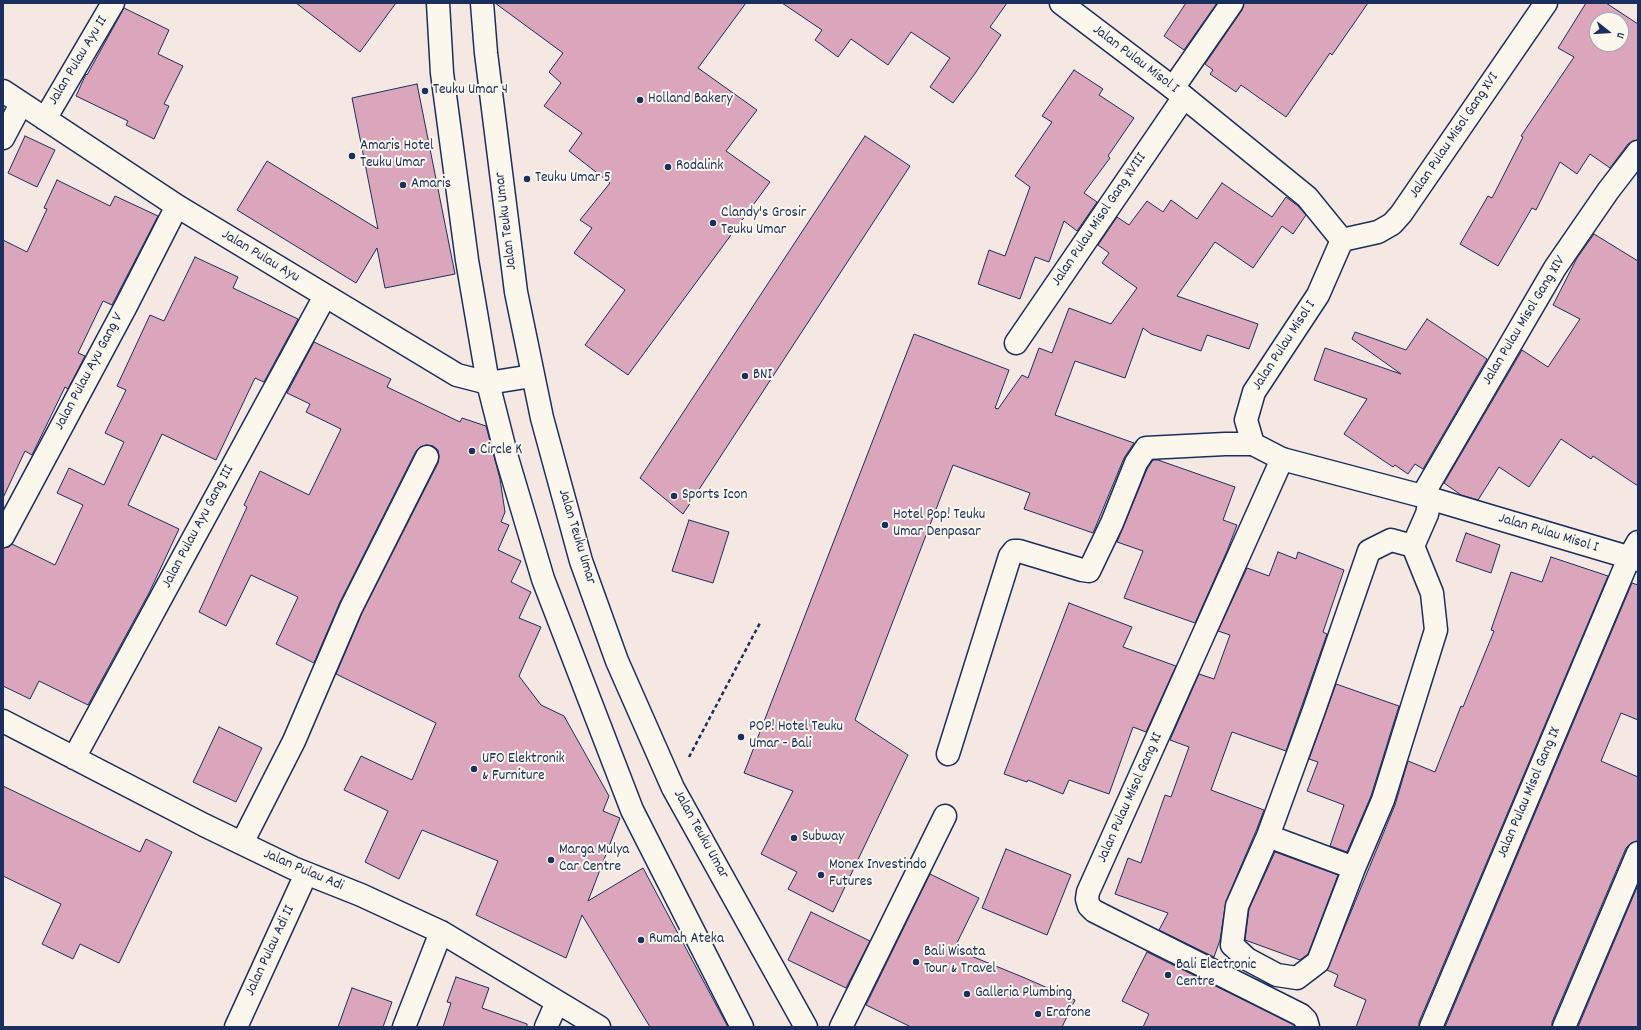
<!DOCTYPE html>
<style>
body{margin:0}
#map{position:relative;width:1641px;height:1030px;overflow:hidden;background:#f5e7e2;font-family:Dekko,sans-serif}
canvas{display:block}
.frame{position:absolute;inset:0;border:4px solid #1b2f5e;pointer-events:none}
.north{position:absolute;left:1589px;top:12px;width:40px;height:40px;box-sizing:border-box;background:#fbf7ec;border:1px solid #a1a7b3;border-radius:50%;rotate:107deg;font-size:11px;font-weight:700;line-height:16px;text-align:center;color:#1b2f5e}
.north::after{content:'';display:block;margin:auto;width:14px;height:18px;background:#1b2f5e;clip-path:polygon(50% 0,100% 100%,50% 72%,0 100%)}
</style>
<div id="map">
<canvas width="1641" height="1030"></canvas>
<div class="frame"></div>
<div class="north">U</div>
</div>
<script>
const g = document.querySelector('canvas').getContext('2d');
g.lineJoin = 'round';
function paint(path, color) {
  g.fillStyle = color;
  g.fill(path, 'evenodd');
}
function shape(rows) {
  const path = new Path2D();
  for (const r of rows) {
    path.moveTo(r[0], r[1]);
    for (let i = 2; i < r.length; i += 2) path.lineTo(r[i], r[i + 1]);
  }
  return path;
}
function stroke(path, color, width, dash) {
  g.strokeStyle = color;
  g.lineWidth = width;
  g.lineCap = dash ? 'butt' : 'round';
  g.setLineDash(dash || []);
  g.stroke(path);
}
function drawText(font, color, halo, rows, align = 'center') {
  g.font = font + ' Dekko,sans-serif';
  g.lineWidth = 4;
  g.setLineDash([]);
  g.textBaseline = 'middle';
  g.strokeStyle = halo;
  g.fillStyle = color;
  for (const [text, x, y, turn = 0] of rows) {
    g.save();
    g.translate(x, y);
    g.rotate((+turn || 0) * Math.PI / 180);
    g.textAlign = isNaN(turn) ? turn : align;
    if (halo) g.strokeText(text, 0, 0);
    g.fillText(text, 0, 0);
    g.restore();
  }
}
const building = shape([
 [296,3,396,3,360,52,296,3],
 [495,3,746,3,698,68,757,110,726,151,770,182,628,375,585,345,625,290,574,253,592,228,580,220,610,183,569,151,582,133,544,106,561,83,549,72,563,53,495,3],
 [782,3,1007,3,990,27,1001,35,974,75,953,103,930,87,950,58,911,32,888,65,851,39,838,57,815,40,822,30,782,3],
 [1186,3,1217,3,1184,50,1164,36,1186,3],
 [1244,3,1368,3,1332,55,1330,53,1286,117,1241,85,1236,92,1210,74,1213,70,1205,64,1242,10,1244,3],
 [1586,3,1606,3,1638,24,1638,140,1633,141,1628,144,1610,168,1590,154,1577,174,1560,162,1536,210,1532,208,1498,266,1460,244,1488,196,1492,198,1523,137,1521,136,1574,57,1558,48,1586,3],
 [1597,20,1621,20,1621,44,1597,44,1597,20],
 [124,8,169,30,158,54,183,66,164,104,169,106,154,139,126,125,128,121,76,96,86,74,87,75,124,8],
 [1074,70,1103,89,1099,95,1134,118,1108,156,1110,158,1084,193,1097,202,1077,231,1064,221,1049,262,1035,257,1020,299,978,284,989,250,1005,256,1030,187,1015,176,1052,122,1042,116,1074,70],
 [417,84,455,274,385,288,377,248,356,283,237,210,267,161,378,229,352,98,417,84],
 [25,136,55,150,37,187,8,173,25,136],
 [865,136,910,166,683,514,640,478,865,136],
 [57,180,110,206,115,196,158,216,112,305,103,301,78,353,85,356,68,389,65,387,32,455,25,451,3,498,3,240,27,252,47,209,44,208,57,180],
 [1222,183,1272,217,1286,197,1298,206,1306,215,1293,234,1282,226,1253,268,1215,242,1177,296,1258,324,1249,349,1207,335,1201,351,1151,334,1143,328,1125,378,1075,361,1055,415,1134,443,1124,458,1093,533,1024,509,1030,493,953,465,855,720,908,755,833,912,788,889,797,872,761,854,793,791,744,773,914,334,1009,370,995,408,998,409,1022,375,1028,378,1039,348,1052,353,1069,308,1111,324,1137,288,1102,263,1109,253,1098,245,1117,217,1129,225,1147,201,1163,212,1171,200,1197,219,1222,183],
 [1594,234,1638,261,1638,486,1593,456,1591,459,1561,439,1529,487,1499,467,1478,500,1461,495,1444,483,1522,350,1548,367,1580,319,1553,305,1577,258,1594,234],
 [195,257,238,277,233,288,298,319,264,382,255,378,216,460,162,434,128,505,179,529,149,593,88,705,39,681,30,699,3,686,3,548,9,547,12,544,55,565,83,505,57,493,69,468,104,485,124,442,105,433,126,390,117,386,150,315,164,321,195,257],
 [1427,319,1487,359,1423,469,1415,464,1408,474,1395,465,1393,467,1344,434,1367,399,1314,380,1325,348,1401,374,1352,339,1355,332,1406,350,1427,319],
 [314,342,391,379,387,387,460,422,462,418,486,426,500,479,505,512,501,522,509,525,498,550,521,561,511,582,531,592,519,618,541,627,519,676,541,705,564,716,609,796,603,811,620,818,588,901,643,868,728,1027,650,1027,582,915,566,958,476,915,498,861,422,830,399,879,365,862,388,811,344,790,361,756,412,780,436,723,336,674,362,613,438,463,439,456,438,450,433,446,426,445,420,447,416,451,340,602,314,663,276,644,298,597,251,575,226,626,199,612,247,507,244,505,260,471,309,495,341,429,306,412,310,404,287,393,314,342],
 [1153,460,1158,460,1235,487,1223,520,1237,525,1227,551,1195,623,1124,598,1143,551,1117,542,1147,469,1153,460],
 [689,520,729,532,713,583,672,571,689,520],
 [1466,533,1500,545,1491,573,1456,561,1466,533],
 [1278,552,1296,559,1298,552,1344,570,1323,632,1327,634,1286,751,1232,732,1211,790,1264,810,1256,831,1226,901,1220,940,1214,957,1159,930,1168,913,1115,894,1128,858,1141,863,1165,795,1171,797,1189,747,1170,740,1199,674,1214,679,1230,635,1218,631,1247,568,1269,576,1278,552],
 [1551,557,1608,576,1419,1022,1419,1027,1356,1027,1366,1000,1334,986,1338,975,1327,970,1395,805,1408,761,1435,772,1461,706,1463,707,1494,631,1491,630,1511,572,1542,582,1551,557],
 [1632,583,1638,585,1638,720,1621,713,1601,761,1638,777,1638,841,1631,843,1626,848,1552,1022,1552,1027,1445,1027,1632,583],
 [1069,603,1132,627,1123,647,1176,666,1146,732,1133,727,1109,794,1069,780,1063,794,1028,780,1027,782,1004,774,1069,603],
 [1336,684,1399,706,1371,796,1347,852,1330,846,1344,805,1307,791,1318,762,1309,759,1336,684],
 [219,727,262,748,236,802,193,782,219,727],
 [3,786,140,852,146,839,172,852,119,963,80,944,73,959,42,944,61,904,3,876,3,786],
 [1006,849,1071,875,1047,935,982,908,1006,849],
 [1275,852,1338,875,1308,954,1300,960,1245,940,1249,909,1275,852],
 [930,874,979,898,954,949,1025,978,1075,1000,1062,1027,911,1027,866,1005,930,874],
 [1638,885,1638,1027,1578,1027,1638,885],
 [811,912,870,941,846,988,788,960,811,912],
 [1147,952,1294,1025,1295,1027,1143,1027,1149,1014,1122,1001,1147,952],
 [456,977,489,988,482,1008,527,1024,527,1027,443,1027,451,1003,447,1002,456,977],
 [352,988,392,1002,383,1027,338,1027,352,988]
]);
paint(building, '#dba5bb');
stroke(building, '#1b2f5e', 1);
const street = shape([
 [1173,88,1232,3],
 [3,91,177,206,457,375,488,383,532,376],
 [45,119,113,3],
 [3,138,21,104],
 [1342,240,1378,232,1392,224,1401,214,1546,3],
 [1016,343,1184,97],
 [1282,459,1088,892,1087,899,1089,906,1094,911,1301,1015,1306,1020,1308,1027],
 [1422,496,1555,268,1608,191,1638,152],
 [3,536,126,306,177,206],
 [1413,546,1391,540,1369,551,1314,710,1268,836,1237,906,1232,945,1247,959,1277,975,1297,978,1318,962,1354,868,1383,800,1436,630,1432,593,1413,546,1427,514,1430,499],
 [3,721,204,825,293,868,361,895,441,932,599,1027],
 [948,754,1010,556,1014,551,1019,551,1082,570,1089,571,1112,523,1136,463,1146,448,1225,444,1253,444],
 [74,758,325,296],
 [1268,836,1354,868],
 [242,843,294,741,351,608,427,457],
 [236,1027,306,874],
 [404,1027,441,932],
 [546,1027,557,1002],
 [841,1027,945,816],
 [1431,1027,1629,558,1638,542],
 [1564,1027,1638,853]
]);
const secondary = shape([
 [438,3,442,73,467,260,488,383,507,458,543,579,632,810,742,1027],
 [482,3,486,53,516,292,542,418,581,561,617,661,673,788,806,1027],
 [1061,3,1173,88,1307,197,1342,240,1318,295,1254,392,1246,420,1253,444,1282,459,1422,496,1638,560]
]);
stroke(street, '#1b2f5e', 25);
stroke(secondary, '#1b2f5e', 25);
stroke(shape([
 [689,757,761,621]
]), '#1b2f5e', 2.5, [4, 3]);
stroke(street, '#fbf7ec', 22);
stroke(secondary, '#fbf7ec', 22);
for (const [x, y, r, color] of [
 [425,91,4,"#1b2f5e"],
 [640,100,4,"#1b2f5e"],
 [352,156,4,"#1b2f5e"],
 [668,167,4,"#1b2f5e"],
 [527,179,4,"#1b2f5e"],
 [403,185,4,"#1b2f5e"],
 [713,223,4,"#1b2f5e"],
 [745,376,4,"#1b2f5e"],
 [472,451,4,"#1b2f5e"],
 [674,496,4,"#1b2f5e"],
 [885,525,4,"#1b2f5e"],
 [741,737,4,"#1b2f5e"],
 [474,769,4,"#1b2f5e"],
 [794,838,4,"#1b2f5e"],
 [551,860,4,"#1b2f5e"],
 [821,875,4,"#1b2f5e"],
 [641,940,4,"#1b2f5e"],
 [916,962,4,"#1b2f5e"],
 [1168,975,4,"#1b2f5e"],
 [967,994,4,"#1b2f5e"],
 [1038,1014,4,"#1b2f5e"]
]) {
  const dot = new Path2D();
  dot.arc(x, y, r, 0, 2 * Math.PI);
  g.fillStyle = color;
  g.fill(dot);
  stroke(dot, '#fbf7ec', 1.5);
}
drawText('15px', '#1b2f5e', '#fbf7ec', [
 ["Jalan Pulau Misol I",1135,60,37],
 ["Jalan Pulau Ayu II",79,61,-59],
 ["Jalan Pulau Misol Gang XVI",1455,136,-56],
 ["Jalan Pulau Misol Gang XVIII",1100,220,-56],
 ["Jalan Teuku Umar",507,221,-97],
 ["Jalan Pulau Ayu",260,257,31],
 ["Jalan Pulau Misol Gang XIV",1525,321,-59],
 ["Jalan Pulau Misol I",1285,346,-57],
 ["Jalan Pulau Ayu Gang V",90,372,-62],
 ["Jalan Pulau Ayu Gang III",199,527,-62],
 ["Jalan Pulau Misol I",1548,534,17],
 ["Jalan Teuku Umar",576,537,73],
 ["Jalan Pulau Misol Gang IX",1530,793,-67],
 ["Jalan Pulau Misol Gang XI",1131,798,-66],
 ["Jalan Teuku Umar",700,835,61],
 ["Jalan Pulau Adi",303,871,23],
 ["Jalan Pulau Adi II",271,951,-65]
]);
drawText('15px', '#1b2f5e', '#fbf7ec', [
 ["Teuku Umar 4",433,91],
 ["Holland Bakery",648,100],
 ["Amaris Hotel",360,147],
 ["Teuku Umar",360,164],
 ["Rodalink",676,167],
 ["Teuku Umar 5",535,179],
 ["Amaris",411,185],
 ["Clandy's Grosir",721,214],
 ["Teuku Umar",721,231],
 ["BNI",753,376],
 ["Circle K",480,451],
 ["Sports Icon",682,496],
 ["Hotel Pop! Teuku",893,516],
 ["Umar Denpasar",893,533],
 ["POP! Hotel Teuku",749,728],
 ["Umar - Bali",749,745],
 ["UFO Elektronik",482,760],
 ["& Furniture",482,777],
 ["Subway",802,838],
 ["Marga Mulya",559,851],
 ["Car Centre",559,868],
 ["Monex Investindo",829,866],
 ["Futures",829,883],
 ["Rumah Ateka",649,940],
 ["Bali Wisata",924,953],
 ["Tour & Travel",924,970],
 ["Bali Electronic",1176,966],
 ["Centre",1176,983],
 ["Galleria Plumbing",975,994],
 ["Erafone",1046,1014]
], 'left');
</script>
